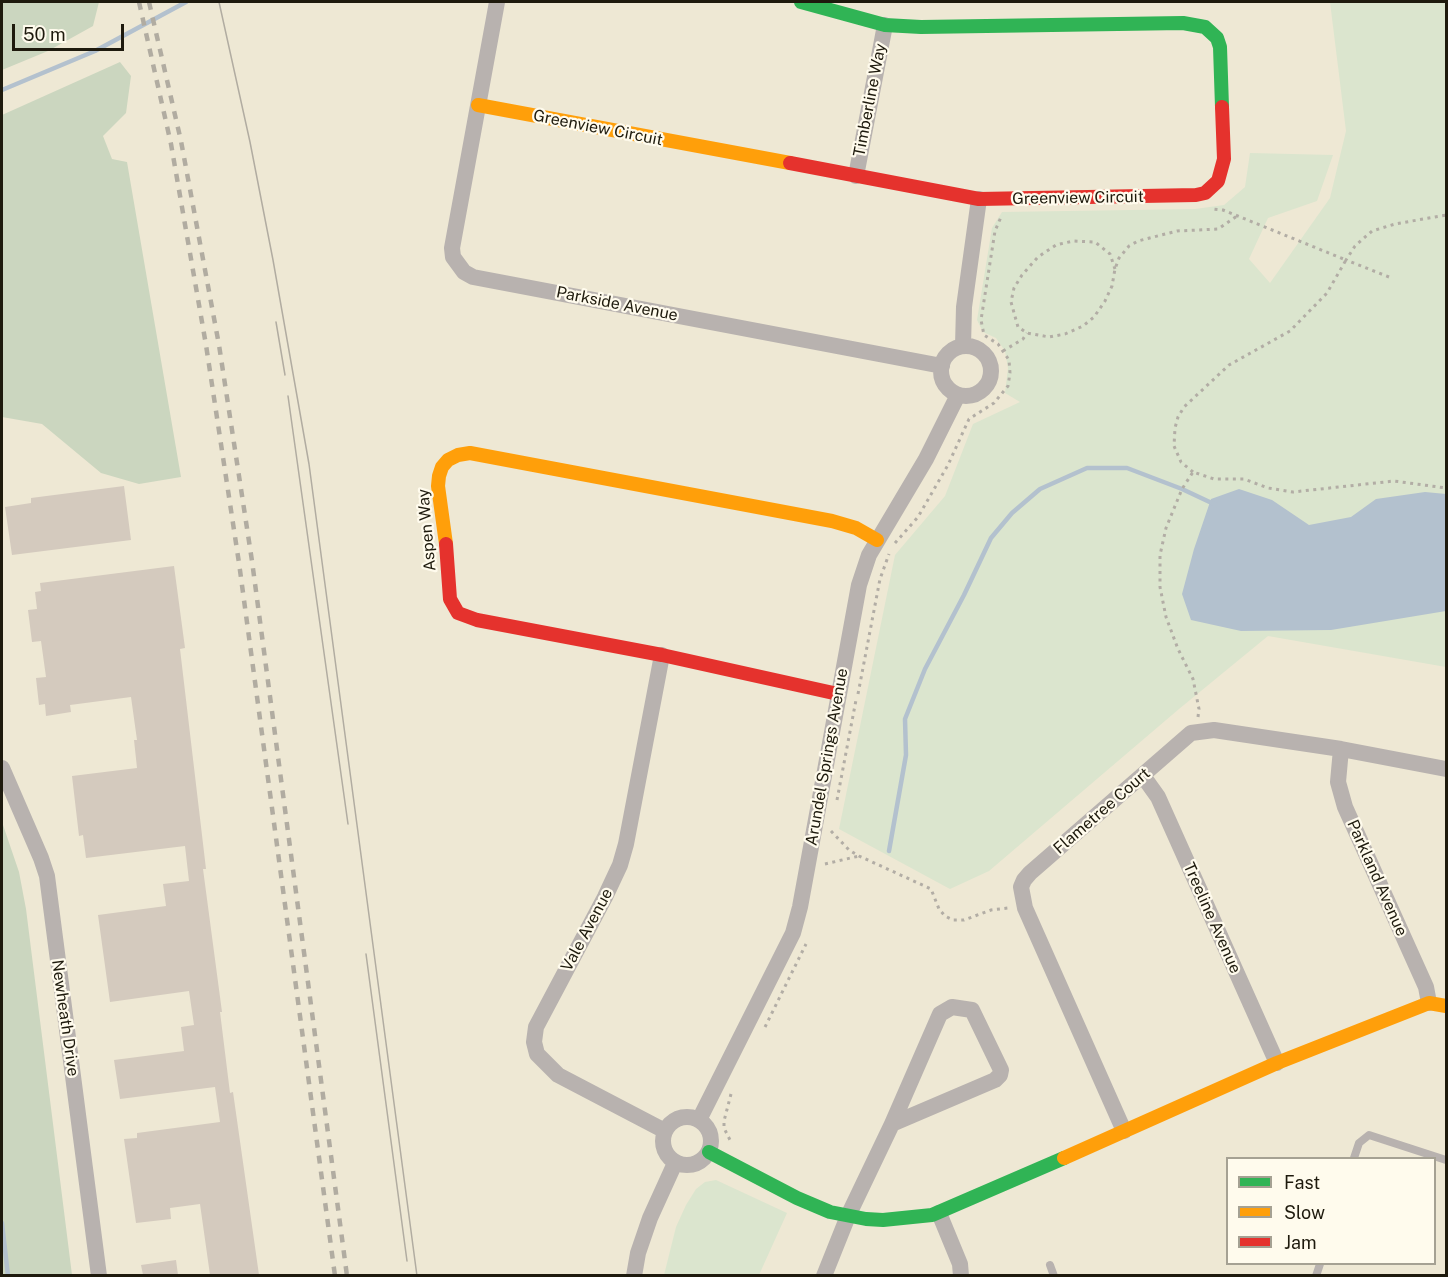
<!DOCTYPE html>
<style>
body{margin:0}
#map{position:relative;width:1448px;height:1277px;overflow:hidden;background:#eee8d4;font-family:"Public Sans",sans-serif}
canvas{display:block}
.frame{position:absolute;inset:0;border:3px solid #1e1a0d;pointer-events:none}
.legend{position:absolute;left:1226px;top:1157px;width:210px;height:108px;box-sizing:border-box;background:#fffbed;border:2px solid #a5a193;margin:0;padding:8px 10px;list-style:none;font-size:18px;color:#1e1a0d}
.legend li{display:flex;align-items:center;gap:12px;height:30px}
.legend b{width:30px;border:2px solid #a5a193}
.scale{position:absolute;left:12px;top:24px;width:112px;height:27px;box-sizing:border-box;border:3px solid #1e1a0d;border-top:0;padding-left:8px;font-size:18px;line-height:21px;white-space:nowrap;color:#1e1a0d;-webkit-text-stroke:4px #fffbed;paint-order:stroke}
</style>
<div id="map">
<canvas width="1448" height="1277"></canvas>
<div class="frame"></div>
<ul class="legend">
<li><b style="height:8px;background:#30b455"></b>Fast</li>
<li><b style="height:8px;background:#ff9f0a"></b>Slow</li>
<li><b style="height:8px;background:#e5322d"></b>Jam</li>
</ul>
<div class="scale">50 m</div>
</div>
<script>
const g = document.querySelector('canvas').getContext('2d');
g.lineJoin = 'round';
function paint(path, color) {
  g.fillStyle = color;
  g.fill(path, 'evenodd');
}
function shape(rows) {
  const path = new Path2D();
  for (const r of rows) {
    if (r.length === 3) {
      path.moveTo(r[0] + r[2], r[1]);
      path.arc(r[0], r[1], r[2], 0, 2 * Math.PI);
      continue;
    }
    path.moveTo(r[0], r[1]);
    for (let i = 2; i < r.length; i += 2) path.lineTo(r[i], r[i + 1]);
  }
  return path;
}
function stroke(path, color, width, dash) {
  g.strokeStyle = color;
  g.lineWidth = width;
  g.lineCap = dash ? 'butt' : 'round';
  g.setLineDash(dash || []);
  g.stroke(path);
}
function drawText(font, color, halo, rows, align = 'center') {
  g.font = font + ' "Public Sans",sans-serif';
  g.lineWidth = 4.5;
  g.setLineDash([]);
  g.textBaseline = 'middle';
  g.strokeStyle = halo;
  g.fillStyle = color;
  for (const [text, x, y, turn = 0] of rows) {
    g.save();
    g.translate(x, y);
    g.rotate((+turn || 0) * Math.PI / 180);
    g.textAlign = isNaN(turn) ? turn : align;
    if (halo) g.strokeText(text, 0, 0);
    g.fillText(text, 0, 0);
    g.restore();
  }
}
paint(shape([
 [1330,2,1446,2,1446,667,1268,636,1179,709,989,871,950,889,839,829,895,555,945,496,973,424,1020,402,1005,393,1008,368,1005,351,996,338,983,332,977,320,992,228,1002,212,1195,209,1224,205,1245,187,1250,153,1333,155,1317,201,1268,218,1249,259,1270,283,1330,198,1346,131],
 [716,1180,787,1213,759,1275,664,1275,676,1227,686,1205,696,1189,705,1182]
]), '#dbe5ce');
paint(shape([
 [2,2,99,2,93,26,48,51,2,70],
 [120,62,131,76,126,113,103,136,112,159,127,162,181,477,139,484,101,473,42,424,2,417,2,115],
 [2,822,19,872,26,909,72,1275,2,1275]
]), '#cbd6bf');
paint(shape([
 [1239,489,1272,500,1309,525,1351,517,1376,499,1425,492,1446,494,1446,611,1331,630,1241,631,1191,620,1182,594,1194,549,1211,499]
]), '#b3c1ce');
stroke(shape([
 [2,90,95,51,186,2],
 [889,851,906,755,905,719,925,669,964,595,991,538,1012,513,1040,489,1087,468,1127,468,1182,489,1216,505],
 [2,1223,8,1276]
]), '#b3c1ce', 4.5);
paint(shape([
 [124,486,131,540,12,555,5,507,31,503,31,498],
 [174,566,185,648,180,649,206,869,203,869,222,1012,220,1012,230,1093,233,1092,259,1275,210,1275,200,1204,170,1208,171,1219,136,1223,124,1139,137,1138,137,1133,220,1122,215,1087,120,1099,114,1060,184,1051,181,1027,194,1025,189,991,110,1002,98,915,166,906,163,884,189,881,185,846,86,858,83,835,79,836,72,776,137,768,134,740,137,740,131,697,70,705,71,712,46,716,45,704,39,705,36,678,46,677,41,641,32,642,28,610,37,609,35,592,41,591,40,583],
 [176,1260,178,1275,143,1275,141,1265]
]), '#d4cabe');
stroke(shape([
 [1115,269,1110,254,1095,242,1073,241,1056,245,1038,257,1022,275,1014,288,1011,302,1018,327,1027,333,1049,337,1065,334,1083,326,1094,317,1105,301,1112,286,1115,269,1119,258,1129,246,1138,241,1177,231,1218,229,1237,216],
 [1389,277,1346,260,1355,246,1372,231,1395,224,1446,215],
 [1003,351,1023,339,1027,333],
 [1193,472,1181,462,1174,446,1175,428,1178,417,1184,407,1229,365,1290,331,1327,293,1346,260,1223,210,1213,209],
 [895,543,918,517,948,465,969,419,994,403,1008,386,1010,373,1009,360,998,344,984,335,981,320,995,231,1001,217],
 [858,694,880,579,889,554],
 [1198,717,1199,709,1193,679,1178,649,1166,617,1160,587,1160,555,1166,528,1182,489,1193,472,1214,479,1244,479,1268,488,1293,492,1394,481,1446,488],
 [837,800,856,700],
 [831,831,849,850,859,856,931,889,939,909,945,916,953,920,964,920,991,910,1008,908,1009,911],
 [825,864,859,856],
 [765,1027,806,944],
 [731,1094,724,1121,724,1128,731,1142]
]), '#b2ada5', 3, [3, 4.5]);
stroke(shape([
 [1354,1158,1359,1143,1369,1135,1446,1160],
 [1050,1265,1054,1276],
 [1316,1276,1320,1264]
]), '#b8b2af', 8);
stroke(shape([
 [497,2,452,248,453,257,464,272,473,277,942,366],
 [856,176,885,25],
 [963,346,964,307,979,199],
 [966,371,25],
 [662,655,626,844,620,865,605,897,536,1027,534,1042,537,1054,558,1075,665,1131],
 [1341,749,1338,782,1345,807,1426,987,1429,1003],
 [2,768,41,858,47,876,99,1276],
 [1143,776,1158,797,1277,1063],
 [687,1141,24],
 [699,1120,793,933,800,907,859,585,869,555,926,459,958,395],
 [1124,1131,1025,908,1021,887,1024,880,1030,873,1191,733,1214,730,1341,749,1446,769],
 [939,1213,960,1264,961,1276],
 [634,1276,638,1253,650,1218,675,1163],
 [824,1276,848,1216,892,1124,940,1014,952,1007,972,1010,1001,1070,1000,1075,995,1080,892,1124]
]), '#b8b2af', 16);
stroke(shape([
 [801,2,885,25,921,27,1183,23,1205,27,1217,38,1220,47,1222,107],
 [709,1152,797,1198,830,1212,866,1219,883,1220,932,1215,1064,1158]
]), '#30b455', 14);
stroke(shape([
 [478,105,790,163],
 [446,544,438,486,439,476,442,467,448,460,458,455,470,453,832,521,856,528,877,540],
 [1064,1158,1277,1063,1429,1003,1446,1006]
]), '#ff9f0a', 14);
stroke(shape([
 [790,163,979,199,1196,195,1205,193,1218,181,1224,159,1222,107],
 [446,544,450,599,458,613,477,620,662,655,838,694]
]), '#e5322d', 14);
stroke(shape([
 [219,2,250,142,273,260,309,464,417,1276],
 [276,322,285,375],
 [288,396,348,824],
 [366,954,407,1261]
]), '#b1aca1', 1.5);
stroke(shape([
 [139,2,171,144,206,345,239,563,335,1276],
 [149,2,181,141,219,345,252,561,347,1276]
]), '#b1aca1', 4.5, [8, 8]);
drawText('16px', '#1e1a0d', '#fffbed', [
 ["Timberline Way",870,100,-79],
 ["Greenview Circuit",598,128,11],
 ["Greenview Circuit",1078,198,-1],
 ["Parkside Avenue",617,304,11],
 ["Aspen Way",427,530,-95],
 ["Arundel Springs Avenue",827,757,-80],
 ["Flametree Court",1102,811,-41],
 ["Parkland Avenue",1377,878,66],
 ["Treeline Avenue",1212,918,66],
 ["Vale Avenue",587,930,-62],
 ["Newheath Drive",65,1018,82]
]);
</script>
